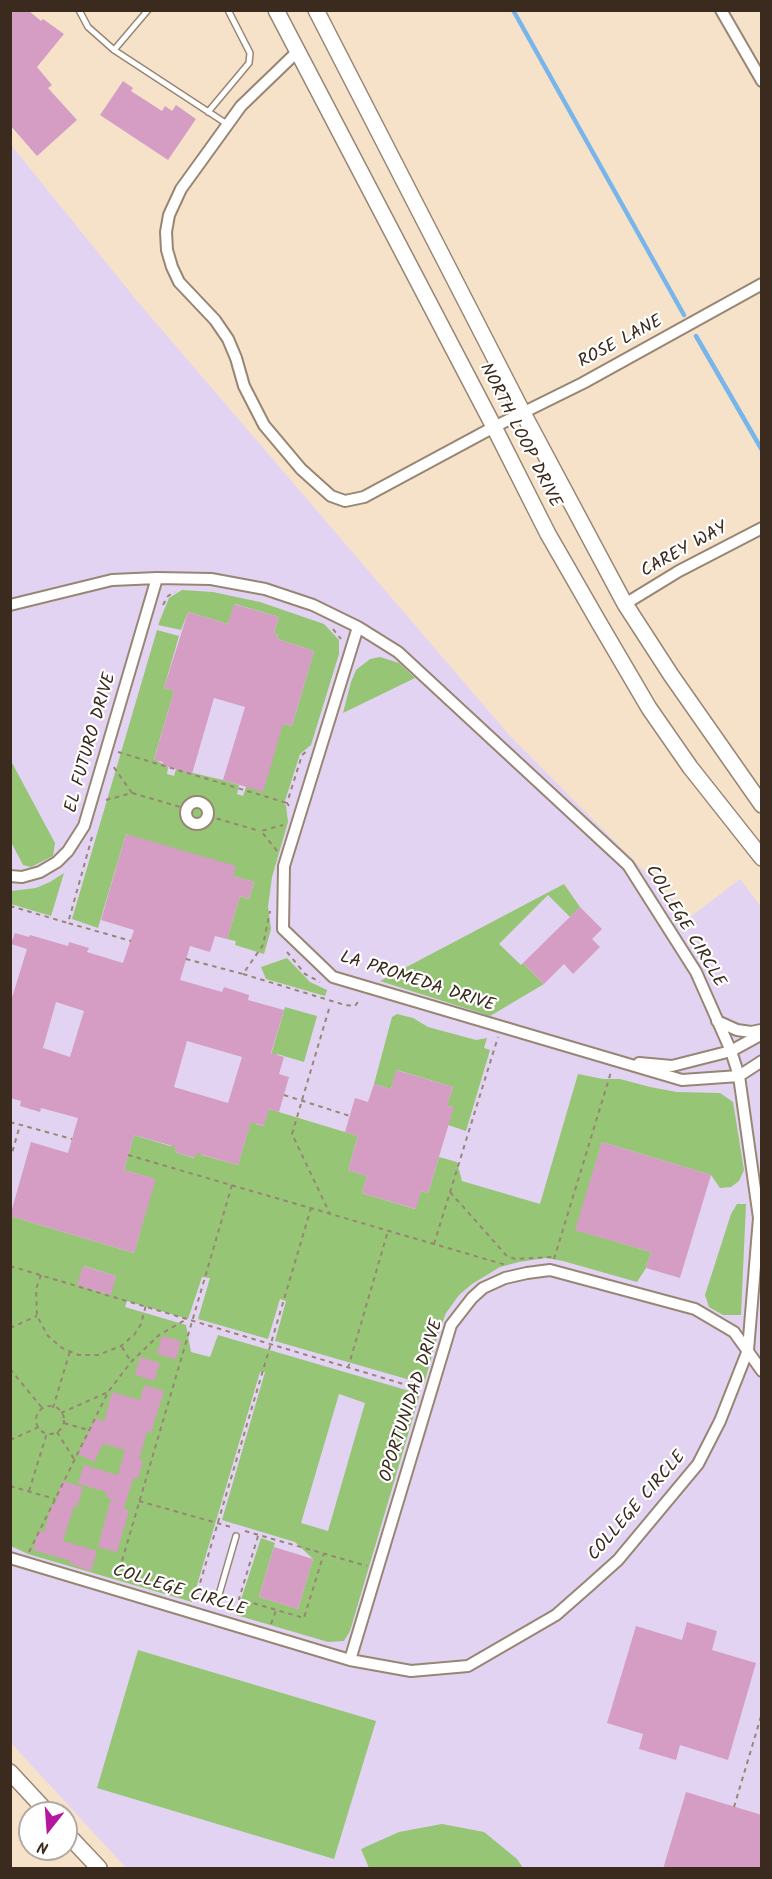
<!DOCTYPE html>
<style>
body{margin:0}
#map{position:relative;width:772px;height:1879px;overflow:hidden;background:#f6e2c9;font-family:Kalam,sans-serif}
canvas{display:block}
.frame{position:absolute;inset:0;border:12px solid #3b2a1e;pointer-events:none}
.north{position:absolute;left:18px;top:1801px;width:60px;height:60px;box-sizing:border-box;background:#fff;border:2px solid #b1aaa5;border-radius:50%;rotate:197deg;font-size:16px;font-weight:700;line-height:24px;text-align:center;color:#3b2a1e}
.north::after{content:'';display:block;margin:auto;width:21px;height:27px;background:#b5179e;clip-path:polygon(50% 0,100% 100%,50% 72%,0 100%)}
</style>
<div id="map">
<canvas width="772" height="1879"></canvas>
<div class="frame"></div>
<div class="north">N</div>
</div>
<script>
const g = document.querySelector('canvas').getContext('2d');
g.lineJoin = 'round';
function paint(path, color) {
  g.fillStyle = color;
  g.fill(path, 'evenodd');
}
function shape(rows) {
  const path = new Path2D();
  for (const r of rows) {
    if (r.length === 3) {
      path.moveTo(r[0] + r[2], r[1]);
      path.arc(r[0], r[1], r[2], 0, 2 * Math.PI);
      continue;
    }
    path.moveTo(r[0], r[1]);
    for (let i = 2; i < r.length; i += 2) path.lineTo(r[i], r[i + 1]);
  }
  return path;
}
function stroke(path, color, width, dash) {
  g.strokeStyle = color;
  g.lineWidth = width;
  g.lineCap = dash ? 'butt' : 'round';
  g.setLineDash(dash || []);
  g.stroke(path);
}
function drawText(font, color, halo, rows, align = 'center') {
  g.font = font + ' Kalam,sans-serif';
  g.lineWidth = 4.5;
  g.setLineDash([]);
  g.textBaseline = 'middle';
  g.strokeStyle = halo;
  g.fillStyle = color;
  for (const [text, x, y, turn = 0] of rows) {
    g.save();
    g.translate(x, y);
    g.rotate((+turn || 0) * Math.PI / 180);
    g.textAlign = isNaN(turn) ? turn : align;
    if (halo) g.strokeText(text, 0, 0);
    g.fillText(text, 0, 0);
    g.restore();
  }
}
paint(shape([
 [11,145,138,302,510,736,690,917,740,879,761,907,761,1868,126,1868,11,1743]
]), '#e3d3f2');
paint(shape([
 [182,590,213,592,260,602,324,624,339,640,339,654,311,745,300,754,284,804,286,805,288,822,272,877,268,907,271,929,264,954,235,945,236,941,227,939,240,896,249,899,254,882,233,876,126,834,98,928,72,919,157,630,179,636,164,688,174,691,154,759,168,767,167,774,174,776,176,769,223,780,239,785,237,794,243,796,246,787,283,724,292,726,314,651,277,639,278,635,274,633,279,617,235,604,228,624,188,612,181,630,158,625,169,598],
 [380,657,399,663,415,678,343,713,351,682,356,670,370,659],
 [11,761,55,843,53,856,31,867,23,865,11,842],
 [64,873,51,916,11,904,11,891,36,888,50,882],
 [564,884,580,907,570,917,548,895,499,944,521,965,523,963,544,984,490,1016,380,981],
 [287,958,310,982,327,990,325,996,266,979,261,967],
 [285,1007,317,1016,304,1062,277,1054,273,1066,268,1065],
 [397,1014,413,1018,428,1027,476,1040,487,1038,484,1048,490,1050,466,1131,448,1125,453,1107,447,1106,453,1087,397,1070,391,1089,374,1084,392,1017],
 [578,1074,603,1079,620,1079,650,1087,677,1092,720,1093,733,1102,744,1170,739,1181,731,1187,720,1188,711,1175,602,1142,576,1230,651,1252,646,1268,637,1282,563,1261,546,1258,519,1262,500,1267,472,1284,459,1295,446,1313,438,1334,424,1384,275,1341,286,1301,280,1299,268,1339,198,1319,210,1278,202,1277,188,1319,127,1301,125,1307,186,1325,191,1352,210,1357,218,1335,420,1394,350,1631,344,1641,328,1642,236,1615,261,1538,275,1543,259,1597,298,1609,313,1559,295,1542,222,1520,265,1372,260,1372,192,1602,28,1554,11,1546,10,1216,134,1253,155,1179,124,1170,134,1135,170,1146,177,1145,175,1152,194,1158,197,1151,202,1155,238,1165,254,1111,259,1112,256,1124,263,1126,269,1109,358,1136,348,1170,367,1176,362,1193,415,1209,421,1191,428,1193,439,1157,457,1162,462,1181,540,1204],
 [84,1266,116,1276,110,1295,78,1285],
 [339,1394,365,1403,328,1531,301,1523],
 [737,1204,746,1204,741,1315,723,1315,709,1307,705,1295,731,1214],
 [138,1650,376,1721,334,1859,97,1788],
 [442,1824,484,1832,517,1859,523,1868,369,1868,361,1849,399,1832]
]), '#95c575');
stroke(shape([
 [513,10,684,315],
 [696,336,762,450]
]), '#77b5ea', 4.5);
paint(shape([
 [10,10,28,10,41,21,43,19,64,34,37,67,52,85,48,88,77,120,37,156,10,125],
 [123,81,133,88,131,91,162,111,165,106,172,111,176,105,196,119,168,160,100,115],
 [234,604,279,617,274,633,278,635,277,639,314,651,292,726,283,724,263,792,223,780,245,707,214,698,192,774,162,765,163,762,154,760,174,691,164,688,188,612,228,624],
 [126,834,236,866,233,876,254,882,249,899,240,896,227,939,215,936,210,952,190,946,180,980,222,992,224,987,249,995,248,1000,284,1010,271,1053,284,1057,279,1074,289,1077,279,1112,269,1109,264,1126,251,1122,238,1165,196,1153,195,1158,175,1152,176,1147,134,1135,124,1170,156,1179,134,1253,10,1216,31,1142,68,1153,78,1118,41,1108,40,1112,20,1106,21,1101,10,1098,10,1004,27,949,11,944,15,933,29,937,30,935,68,946,69,942,89,948,87,952,123,963,134,930,101,920],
 [56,1002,84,1011,70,1057,43,1048],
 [187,1041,242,1057,228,1103,174,1087],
 [580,907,602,929,592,939,600,947,573,974,564,964,544,984,523,963],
 [396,1070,453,1087,447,1106,454,1107,428,1193,421,1191,416,1209,362,1193,367,1176,348,1170,358,1136,345,1132,355,1098,368,1102,374,1084,391,1089],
 [602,1142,711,1175,680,1278,646,1268,651,1252,575,1230],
 [83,1266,116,1276,111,1295,77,1285],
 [162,1336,181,1341,176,1359,157,1354],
 [140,1357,160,1363,154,1381,135,1375],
 [144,1385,164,1391,151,1433,147,1431,139,1460,143,1461,138,1479,133,1478,124,1509,129,1511,117,1552,98,1547,111,1498,105,1497,107,1492,78,1484,84,1465,118,1475,125,1450,103,1444,94,1462,78,1454,96,1418,104,1422,112,1392,140,1400],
 [62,1481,83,1487,77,1507,74,1506,63,1541,97,1551,91,1571,70,1564,71,1561,33,1550,39,1530,44,1532,52,1504,55,1505],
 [274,1547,313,1559,298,1609,259,1597],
 [687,1622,717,1631,712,1650,756,1663,728,1760,680,1745,676,1760,639,1749,643,1734,607,1723,636,1626,682,1640],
 [686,1792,762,1815,762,1869,663,1869]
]), '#d59dc3');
const lane = shape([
 [79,10,88,27,114,50,227,124],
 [114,50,148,10],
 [208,112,249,63,250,53,228,10],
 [218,1598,236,1536]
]);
const street = shape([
 [721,10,762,81],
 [297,52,241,106,181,189,169,215,166,232,167,250,172,267,179,282,215,320,228,339,236,358,244,386,264,425,301,469,331,496,345,501,364,497,494,427,583,383,762,284],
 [625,604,679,571,762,528],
 [10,605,112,580,157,578,211,579,265,589,313,605,358,627,398,652,628,865,696,972,731,1051,739,1076,759,1218,748,1350,720,1421,698,1464,618,1560,589,1586,556,1615,468,1666,411,1671,350,1660,10,1558],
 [358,627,284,866,283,929,333,977,682,1080,739,1076,762,1061],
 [197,813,11],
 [10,876,22,877,40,872,57,862,68,851,84,826,157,578],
 [717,1021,737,1030,751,1032,761,1030],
 [639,1063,672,1066,731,1051,762,1034],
 [350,1660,451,1325,472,1298,483,1288,505,1278,527,1273,550,1270,695,1309,734,1332,762,1371]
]);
const secondary = shape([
 [276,10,494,427,548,534,598,621,649,708,690,767,762,858],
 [316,10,523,413,625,604,671,675,762,805],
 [10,1772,48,1813],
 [66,1833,99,1868]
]);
stroke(lane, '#988674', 8);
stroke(street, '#988674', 14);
stroke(secondary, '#988674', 18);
stroke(shape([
 [163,605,168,596,175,592],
 [333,629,341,639],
 [118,752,287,803],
 [132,793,187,809],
 [106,800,132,793,113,766],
 [289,806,287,803,302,755,307,751],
 [208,816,260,831],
 [92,837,68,923,131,941],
 [277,851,261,831,283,825],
 [10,906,68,923],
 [287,952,305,974,320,982],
 [186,959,243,974,263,945,270,911],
 [243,974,345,1005,355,1006,360,999],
 [329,1009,292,1134,330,1214],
 [284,1095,350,1116],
 [10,1122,72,1139],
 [128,1155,506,1265],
 [10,1160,20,1125],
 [450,1192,506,1255,515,1259,553,1257],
 [434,1244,498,1037],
 [554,1259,611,1072],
 [10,1266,420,1389],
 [41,1275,36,1289,37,1316,48,1336,62,1348,79,1355,98,1355,121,1346,134,1335,141,1324,146,1305],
 [10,1328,37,1316],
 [122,1347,131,1362],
 [348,1368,388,1231],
 [10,1369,43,1409],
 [50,1420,14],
 [53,1408,70,1351],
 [61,1413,108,1392],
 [64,1423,88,1430],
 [57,1432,74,1459],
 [10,1440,39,1427],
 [10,1486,55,1499],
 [29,1491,47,1433],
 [139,1501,231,1527],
 [245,1531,367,1566],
 [258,1536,239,1599,304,1618,324,1553],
 [29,1552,108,1392,131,1362,159,1335,185,1320],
 [117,1578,232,1185],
 [195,1600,311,1208],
 [271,1624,276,1610],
 [734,1807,762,1713]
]), '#988674', 2, [4.5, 4.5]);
stroke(lane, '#fff', 5);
stroke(street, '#fff', 10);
stroke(secondary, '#fff', 15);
drawText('18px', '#3b2a1e', '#fff', [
 ["ROSE LANE",621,343,-28],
 ["NORTH LOOP DRIVE",519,436,63],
 ["CAREY WAY",685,551,-29],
 ["EL FUTURO DRIVE",92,743,-74],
 ["COLLEGE CIRCLE",684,927,59],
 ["LA PROMEDA DRIVE",417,983,18],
 ["OPORTUNIDAD DRIVE",413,1401,-72],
 ["COLLEGE CIRCLE",638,1507,-49],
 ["COLLEGE CIRCLE",179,1592,17]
]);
</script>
